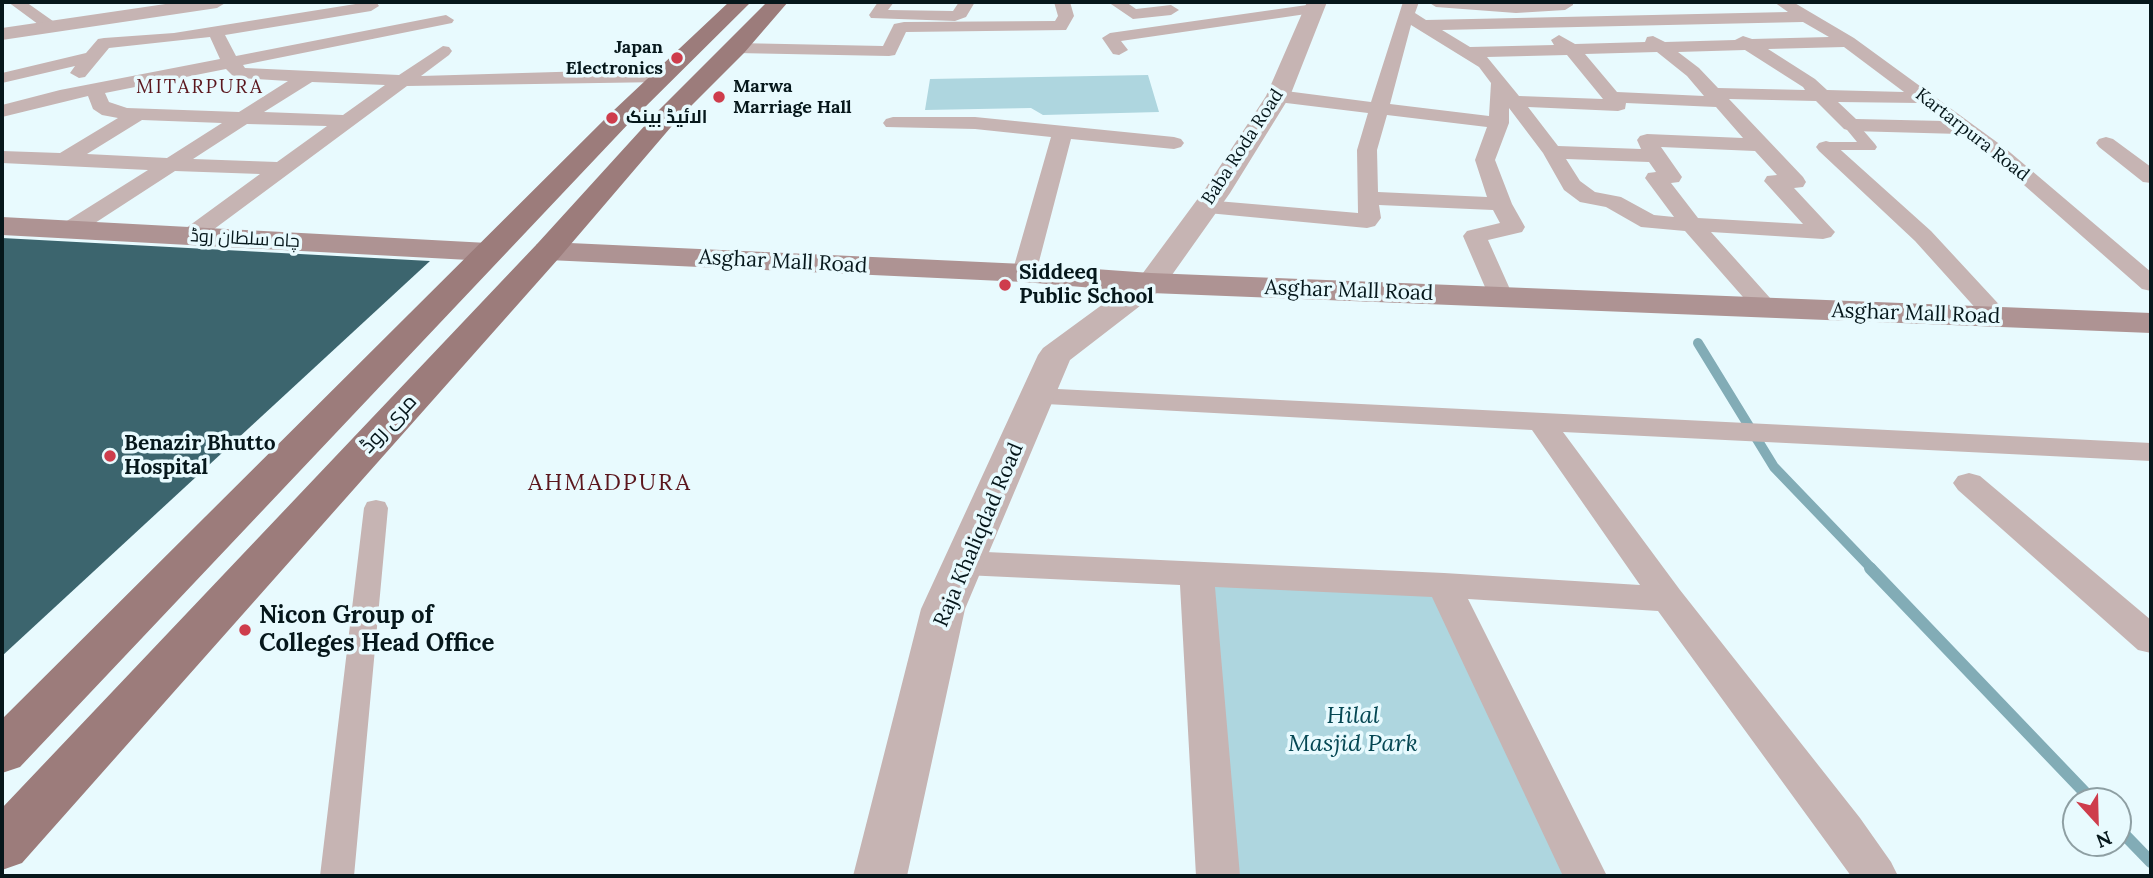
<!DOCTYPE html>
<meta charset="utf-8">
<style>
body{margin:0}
#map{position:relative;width:2153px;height:878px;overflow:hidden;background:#e8fafe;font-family:Lora,serif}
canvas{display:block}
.frame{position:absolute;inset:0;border:4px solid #06171b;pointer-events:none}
.north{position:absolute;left:2062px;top:787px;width:70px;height:70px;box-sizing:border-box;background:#e8fafe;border:2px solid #8e9fa3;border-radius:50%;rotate:158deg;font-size:19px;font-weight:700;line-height:28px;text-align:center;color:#06171b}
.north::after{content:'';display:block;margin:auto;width:24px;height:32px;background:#ce3d4c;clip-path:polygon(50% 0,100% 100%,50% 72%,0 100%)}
</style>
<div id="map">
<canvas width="2153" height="878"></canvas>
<div class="frame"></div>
<div class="north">N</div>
</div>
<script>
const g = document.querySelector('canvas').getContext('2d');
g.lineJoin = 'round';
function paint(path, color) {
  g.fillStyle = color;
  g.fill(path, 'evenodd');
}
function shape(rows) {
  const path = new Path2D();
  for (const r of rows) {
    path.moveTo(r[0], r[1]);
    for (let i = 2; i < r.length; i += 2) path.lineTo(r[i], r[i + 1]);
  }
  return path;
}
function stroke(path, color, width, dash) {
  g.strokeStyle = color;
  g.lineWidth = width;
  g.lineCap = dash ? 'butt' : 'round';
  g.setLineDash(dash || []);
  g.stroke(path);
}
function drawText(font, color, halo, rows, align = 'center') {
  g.font = font + ' Lora,Cairo,serif';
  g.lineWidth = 7;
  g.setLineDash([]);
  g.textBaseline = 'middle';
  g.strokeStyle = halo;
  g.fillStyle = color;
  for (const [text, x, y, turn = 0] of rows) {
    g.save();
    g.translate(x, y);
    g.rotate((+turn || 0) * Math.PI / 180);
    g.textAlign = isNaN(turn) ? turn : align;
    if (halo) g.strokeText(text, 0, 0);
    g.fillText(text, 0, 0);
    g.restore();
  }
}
paint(shape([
 [1148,75,1159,112,1043,115,1031,108,925,110,930,79],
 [1197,575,1444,585,1585,876,1218,876]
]), '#aed6df');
stroke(shape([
 [1698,343,1774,467,1872,569]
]), '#82acb6', 10);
stroke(shape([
 [1870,568,2093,801],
 [2118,828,2151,862]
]), '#82acb6', 12);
paint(shape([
 [2,238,430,261,2,656]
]), '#3c656e');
paint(shape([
 [1851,120,1856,122,1875,144,1877,147,1875,150,1820,150,1818,147,1820,144,1826,142,1857,142,1843,125,1851,120],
 [376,500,385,502,388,508,354,876,320,876,364,508,367,502,376,500]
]), '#c6b4b3');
paint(shape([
 [8,2,26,2,60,26,52,31,46,30,8,2],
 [368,2,377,3,379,6,371,11,225,35,236,56,446,15,454,20,452,23,243,65,245,68,399,75,443,46,449,47,452,51,449,55,421,76,590,71,663,72,672,77,663,82,407,86,198,241,190,243,182,241,178,236,182,231,260,174,175,171,78,234,70,236,62,234,58,229,62,224,148,170,2,163,2,151,60,153,118,118,102,115,93,109,88,96,2,117,2,105,60,90,220,59,210,37,109,48,85,77,79,78,70,73,75,66,2,83,2,73,86,53,98,39,104,38,174,33,368,2],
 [226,69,234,77,240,78,288,81,239,112,127,108,109,102,105,93,226,69],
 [312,82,385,85,343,115,264,112,312,82],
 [142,120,222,123,167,158,87,154,142,120],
 [247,124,327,126,277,162,193,159,247,124],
 [878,2,894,2,888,10,953,11,959,2,975,2,966,17,955,21,871,18,869,15,878,2],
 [1054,2,1070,2,1074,16,1066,30,906,32,895,55,889,56,736,53,727,48,736,43,883,46,894,24,904,22,1055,21,1058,16,1054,2],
 [1108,2,1126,2,1136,9,1171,5,1179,10,1171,15,1133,19,1108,2],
 [1403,2,1419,2,1415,13,1426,20,1788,12,1774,2,1793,2,1854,38,2005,148,2151,272,2151,291,2142,289,1991,156,1960,134,1851,131,1844,129,1816,101,1729,99,1803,177,1806,182,1803,187,1794,188,1835,232,1831,237,1823,239,1711,232,1779,308,1775,313,1766,316,1757,313,1685,231,1641,227,1606,207,1580,202,1564,190,1543,153,1509,108,1509,123,1495,160,1512,204,1525,227,1522,232,1488,240,1513,296,1509,301,1500,304,1491,301,1463,236,1467,231,1500,223,1493,210,1379,205,1381,218,1375,226,1367,228,1197,212,1194,207,1197,202,1205,200,1358,213,1357,150,1368,113,1278,102,1269,96,1278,90,1371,102,1403,2],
 [1803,22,1829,37,1752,39,1743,36,1735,40,1665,42,1653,36,1647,37,1645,42,1575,44,1559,35,1551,40,1554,45,1470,47,1442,30,1803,22],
 [1411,25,1479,67,1491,83,1489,116,1390,104,1411,25],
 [1844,47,1904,92,1827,90,1815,79,1768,49,1844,47],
 [1745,50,1803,87,1805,90,1718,88,1699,68,1678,52,1745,50],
 [1657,52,1687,76,1704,96,1617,92,1585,54,1657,52],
 [1567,55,1603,99,1519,96,1487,57,1567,55],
 [1838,102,1920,103,1944,121,1856,119,1838,102],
 [1626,103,1716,107,1743,138,1647,134,1640,136,1637,140,1641,149,1558,146,1528,107,1618,111,1625,109,1626,103],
 [1387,115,1487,127,1475,160,1487,197,1378,192,1377,150,1387,115],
 [1661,147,1755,151,1777,175,1767,176,1764,181,1803,224,1698,218,1671,183,1679,182,1682,177,1661,147],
 [1566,159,1649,162,1656,172,1648,173,1645,178,1674,217,1654,215,1621,197,1595,192,1580,181,1566,159],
 [1428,2,1573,2,1573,5,1565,10,1516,13,1436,7,1428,2],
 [1314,4,1322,9,1320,12,1121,41,1128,50,1119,55,1113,54,1102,38,1110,33,1314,4],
 [893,117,975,117,1174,137,1181,139,1184,143,1181,147,1174,149,1071,139,1036,273,1033,278,1024,280,1015,278,1012,273,1051,137,975,129,886,127,883,123,886,119,893,117],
 [2106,137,2113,139,2151,167,2151,183,2143,182,2099,147,2096,143,2099,139,2106,137],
 [1826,141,1833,143,1931,231,2006,312,2010,317,2006,322,1997,325,1988,322,1915,241,1819,151,1816,147,1819,143,1826,141],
 [1037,388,2151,443,2151,461,1563,432,1680,590,1860,818,1891,862,1898,876,1851,876,1658,611,1468,599,1607,876,1563,876,1432,597,1215,587,1240,876,1196,876,1180,585,964,575,952,571,947,563,952,555,964,551,1444,573,1640,585,1532,430,1027,403,1023,397,1027,391,1037,388],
 [1969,473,1980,476,2151,620,2151,653,2138,650,1958,490,1953,483,1958,476,1969,473]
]), '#c6b4b3');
paint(shape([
 [179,2,227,2,217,8,2,40,2,28,179,2],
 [1307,2,1327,2,1290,96,1230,193,1162,289,1070,360,965,609,907,876,853,876,921,609,1038,355,1043,348,1140,277,1205,189,1266,96,1307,2]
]), '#c6b4b3');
paint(shape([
 [2,217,488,243,499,245,503,252,499,259,488,261,2,235,2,217],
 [548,242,1024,264,1151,273,2151,313,2151,333,1151,293,1024,282,548,260,537,258,533,251,537,244,548,242]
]), '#ae9393');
paint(shape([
 [729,2,751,2,631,121,20,767,2,773,2,719,613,111,729,2],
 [767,2,788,2,744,53,677,120,559,258,22,863,2,870,2,808,537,244,659,110,767,2]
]), '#9c7c7b');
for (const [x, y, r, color] of [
 [677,58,7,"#ce3d4c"],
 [719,97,7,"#ce3d4c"],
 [612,118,7,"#ce3d4c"],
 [1005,285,7,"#ce3d4c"],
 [110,456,7,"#ce3d4c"],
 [245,630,7,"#ce3d4c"]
]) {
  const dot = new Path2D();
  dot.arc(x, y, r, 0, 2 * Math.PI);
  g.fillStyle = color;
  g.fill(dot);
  stroke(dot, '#e8fafe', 2.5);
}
drawText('bold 18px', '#06171b', '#e8fafe', [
 ["Japan",663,48,"right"],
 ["Electronics",663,69,"right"],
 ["Marwa",733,87],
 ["Marriage Hall",733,108],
 ["الائیڈ بینک",626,118]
], 'left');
drawText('18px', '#06171b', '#e8fafe', [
 ["Kartarpura Road",1972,135,38],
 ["Baba Roda Road",1243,147,-57],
 ["چاہ سلطان روڈ",245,239,3]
]);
g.letterSpacing = '2px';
drawText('19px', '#5b161d', '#e8fafe', [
 ["MITARPURA",200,88]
]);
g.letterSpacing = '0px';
drawText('21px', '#06171b', '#e8fafe', [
 ["Asghar Mall Road",783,262,3],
 ["Asghar Mall Road",1349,291,2],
 ["Asghar Mall Road",1916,314,2],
 ["مری روڈ",389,424,-47],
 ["Raja Khaliqdad Road",979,535,-67]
]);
drawText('bold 21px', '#06171b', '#e8fafe', [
 ["Siddeeq",1019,273],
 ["Public School",1019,297],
 ["Benazir Bhutto",124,444],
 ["Hospital",124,468]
], 'left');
g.letterSpacing = '2px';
drawText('23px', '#5b161d', '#e8fafe', [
 ["AHMADPURA",610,483]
]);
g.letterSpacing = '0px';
drawText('bold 24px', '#06171b', '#e8fafe', [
 ["Nicon Group of",259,616],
 ["Colleges Head Office",259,644]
], 'left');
drawText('italic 24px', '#054753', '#e8fafe', [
 ["Hilal",1353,716],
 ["Masjid Park",1353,744]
]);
</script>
